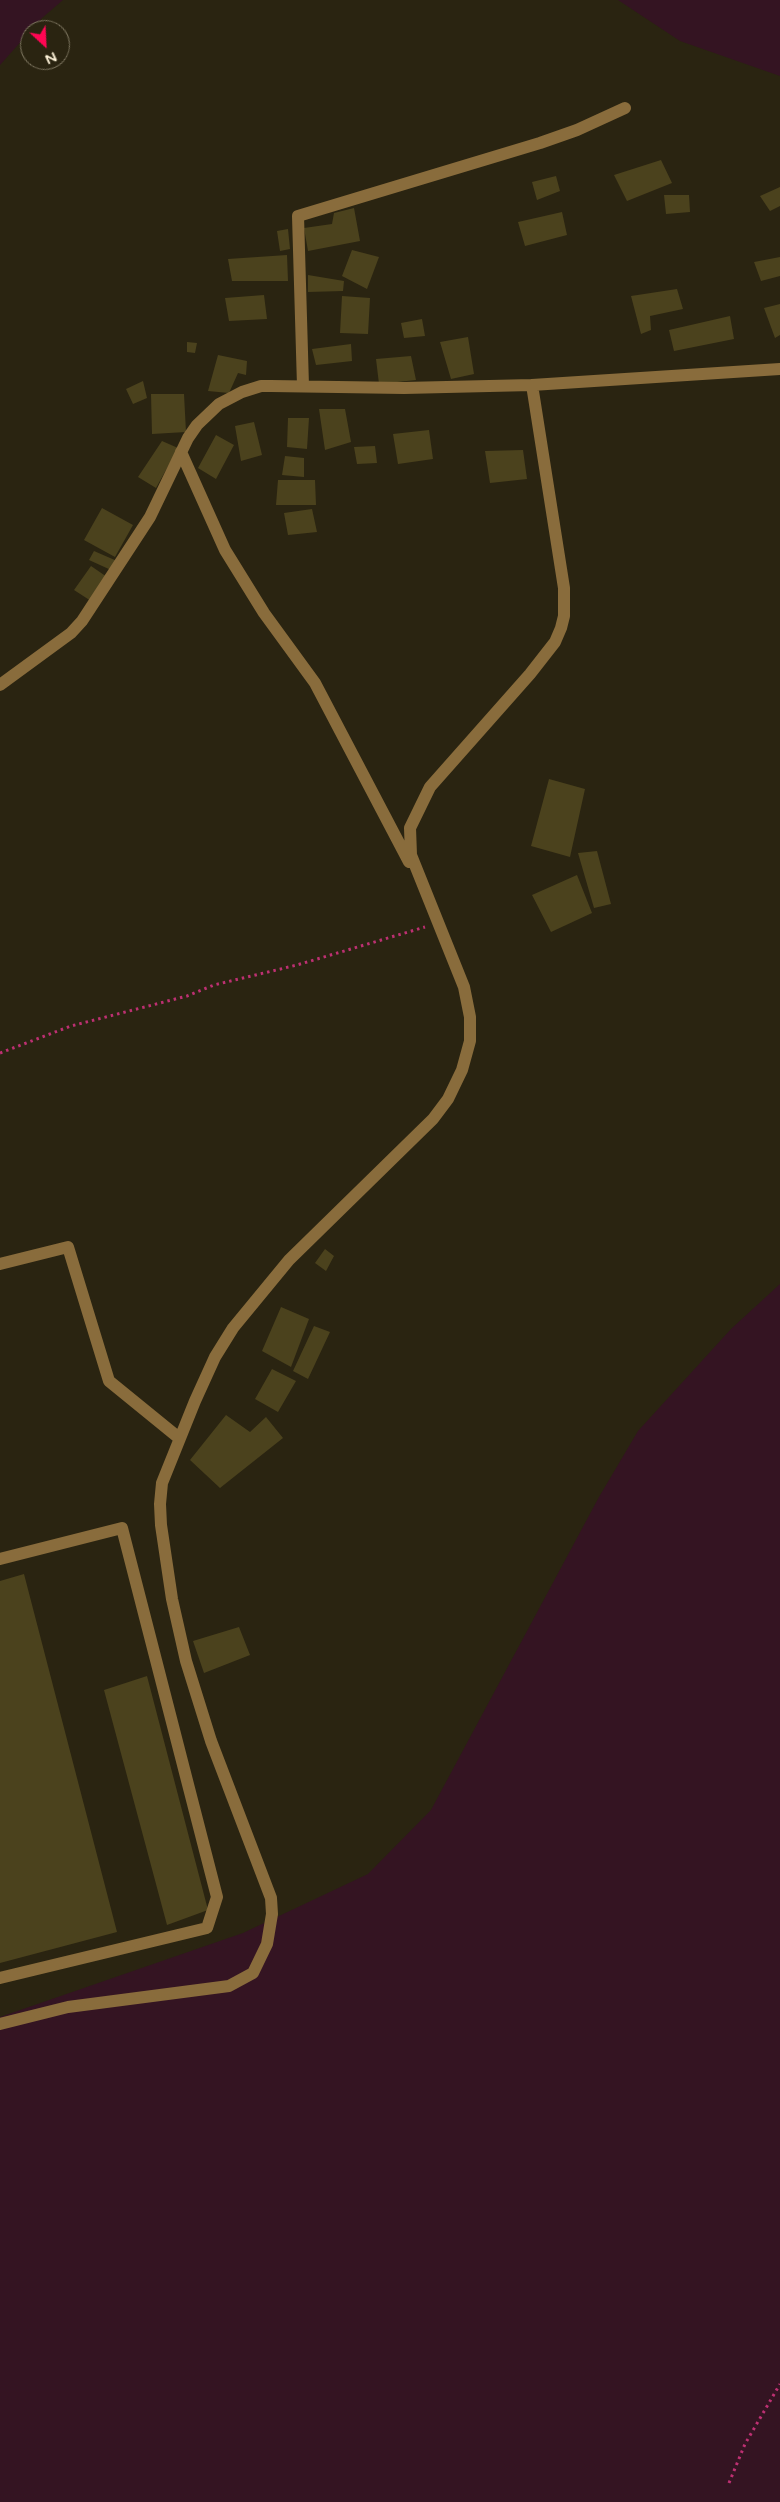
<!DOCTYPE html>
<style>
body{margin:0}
#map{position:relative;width:780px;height:2502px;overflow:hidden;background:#2a2411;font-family:"Varela Round",sans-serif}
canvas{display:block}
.north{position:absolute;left:20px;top:20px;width:50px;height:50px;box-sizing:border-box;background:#2a2411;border:1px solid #7f7761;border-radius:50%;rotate:155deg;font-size:14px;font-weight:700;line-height:20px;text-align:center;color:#fff4da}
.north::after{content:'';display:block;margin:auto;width:18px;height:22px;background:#ff0653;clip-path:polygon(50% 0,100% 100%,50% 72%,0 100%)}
</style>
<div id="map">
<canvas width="780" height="2502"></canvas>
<div class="north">N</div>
</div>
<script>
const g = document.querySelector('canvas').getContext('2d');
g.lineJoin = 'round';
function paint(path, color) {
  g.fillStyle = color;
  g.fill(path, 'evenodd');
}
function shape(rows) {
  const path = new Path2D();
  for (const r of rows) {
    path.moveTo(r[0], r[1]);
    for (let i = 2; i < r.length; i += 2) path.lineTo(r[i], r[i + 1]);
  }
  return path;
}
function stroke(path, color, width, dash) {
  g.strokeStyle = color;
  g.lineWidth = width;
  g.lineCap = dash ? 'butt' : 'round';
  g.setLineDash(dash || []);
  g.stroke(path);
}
paint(shape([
 [0,0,63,0,42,18,0,65],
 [618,0,780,0,780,76,680,41],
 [780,1284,780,2502,0,2502,0,2017,243,1933,368,1874,431,1810,599,1497,638,1431,731,1329]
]), '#341422');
paint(shape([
 [661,160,672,183,627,201,614,175],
 [556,176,560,191,537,200,532,182],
 [780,187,780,206,770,211,760,196],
 [664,195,689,195,690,212,666,214],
 [354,208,360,241,308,251,304,228,332,224,334,213],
 [562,212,567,235,525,246,518,222],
 [288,229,290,249,280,251,277,231],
 [352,250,379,257,367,289,342,276],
 [287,255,288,281,232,281,228,259],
 [780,257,780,276,761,281,754,262],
 [308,275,344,281,343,291,308,292],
 [677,289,683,309,650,316,651,330,641,334,631,296],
 [264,295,267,319,229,321,225,298],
 [342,296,370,298,368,334,340,333],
 [780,304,780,335,775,338,764,308],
 [730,316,734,339,674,351,669,330],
 [422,319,425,336,404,338,401,323],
 [468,337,474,374,451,379,440,342],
 [187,342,197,343,195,353,187,352],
 [351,344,352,361,316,365,312,349],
 [218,355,247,361,246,375,238,373,229,393,208,391],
 [411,356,416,380,379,384,376,359],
 [143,381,147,398,133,404,126,389],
 [151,394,184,394,186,432,152,434],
 [319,409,345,409,351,442,325,450],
 [288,418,309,418,307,449,287,447],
 [254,422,262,455,241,461,235,426],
 [429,430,433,459,398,464,393,434],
 [216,435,234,445,216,479,198,468],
 [162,441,178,448,156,488,138,477],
 [375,446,377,463,357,464,354,447],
 [523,450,527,479,490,483,485,451],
 [285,456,304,458,304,477,282,475],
 [278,480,315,480,316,505,276,505],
 [102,508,133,525,115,557,84,540],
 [312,509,317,532,288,535,284,513],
 [94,551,117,561,111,570,89,560],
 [91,566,107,577,91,601,74,590],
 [549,779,585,789,570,857,531,846],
 [597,851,611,904,594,908,578,853],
 [577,875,592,913,551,932,532,895],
 [325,1249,334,1256,326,1271,315,1263],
 [281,1307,309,1319,291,1367,262,1351],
 [314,1326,330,1332,308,1379,293,1371],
 [272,1369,296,1381,278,1412,255,1399],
 [226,1415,250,1432,266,1417,283,1438,220,1488,190,1460],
 [24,1574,117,1932,0,1963,0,1581],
 [239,1627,250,1655,204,1673,193,1641],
 [147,1676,208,1910,167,1925,104,1690]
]), '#4b421d');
stroke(shape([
 [0,1053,71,1026,187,996,214,985,297,965,425,927],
 [729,2483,745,2444,780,2384]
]), '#bd3072', 3, [2.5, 4]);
stroke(shape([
 [303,386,298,216,540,143,577,130,625,108],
 [181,452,225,550,264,613,315,683,409,862],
 [0,685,71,633,82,621,150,517,188,438,197,425,219,404,242,392,261,386,271,386,404,388,532,385,780,369],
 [0,1264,68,1247,109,1381,179,1438],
 [0,1559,122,1528,217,1897,207,1928,0,1978],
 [0,2024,68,2007,229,1986,253,1973,267,1944,272,1914,271,1898,211,1741,186,1661,172,1599,161,1525,160,1504,162,1483,195,1401,215,1357,233,1328,289,1260,433,1119,448,1099,462,1070,470,1041,470,1017,464,987,411,855,410,828,430,787,530,674,555,642,561,628,564,616,564,588,532,385]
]), '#896c3c', 12);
</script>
